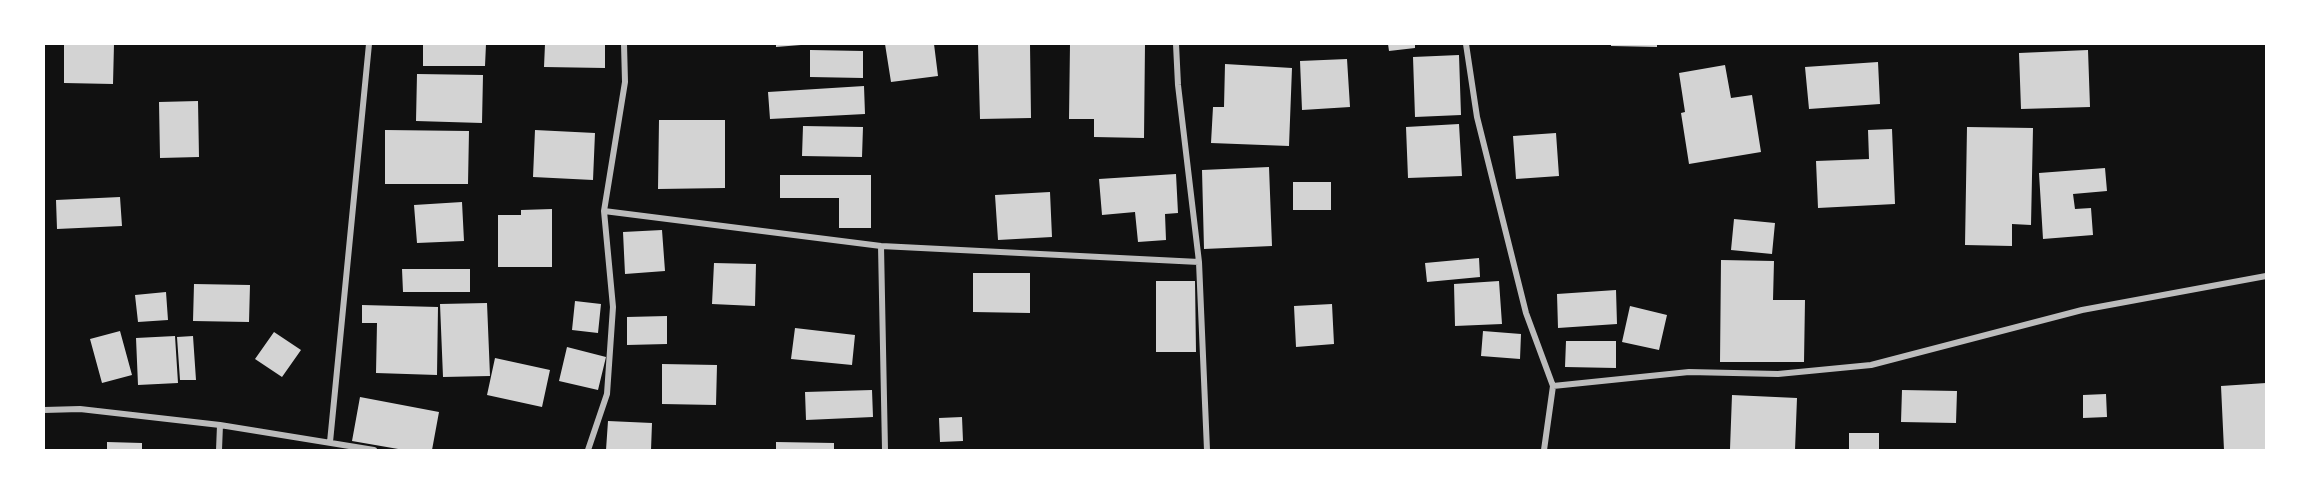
<!DOCTYPE html>
<style>
body{margin:0}
#map{position:relative;width:2310px;height:494px;overflow:hidden;background:#111;font-family:Mulish,sans-serif}
canvas{display:block}
.frame{position:absolute;inset:0;border:45px solid #fff;pointer-events:none}
</style>
<div id="map">
<canvas width="2310" height="494"></canvas>
<div class="frame"></div>
</div>
<script>
const g = document.querySelector('canvas').getContext('2d');
g.lineJoin = 'round';
function paint(path, color) {
  g.fillStyle = color;
  g.fill(path, 'evenodd');
}
function shape(rows) {
  const path = new Path2D();
  for (const r of rows) {
    path.moveTo(r[0], r[1]);
    for (let i = 2; i < r.length; i += 2) path.lineTo(r[i], r[i + 1]);
  }
  return path;
}
function stroke(path, color, width, dash) {
  g.strokeStyle = color;
  g.lineWidth = width;
  g.lineCap = dash ? 'butt' : 'round';
  g.setLineDash(dash || []);
  g.stroke(path);
}
paint(shape([
 [64,44,114,44,113,84,64,83],
 [423,44,486,44,485,66,423,66],
 [545,44,605,44,605,68,544,67],
 [776,44,801,44,801,45,776,47],
 [885,44,934,44,938,76,891,82],
 [978,44,1030,44,1031,118,980,119],
 [1070,44,1145,44,1144,138,1094,137,1094,119,1069,119],
 [1388,44,1415,44,1415,48,1389,51],
 [1611,44,1657,44,1657,47,1611,46],
 [810,50,863,51,863,78,810,77],
 [2088,50,2090,107,2021,109,2019,53],
 [1459,55,1461,115,1415,117,1413,57],
 [1347,59,1350,107,1302,110,1300,61],
 [1878,62,1880,104,1809,109,1805,67],
 [1225,64,1292,68,1289,146,1211,143,1213,107,1224,107],
 [1725,65,1731,98,1752,95,1761,152,1689,164,1681,113,1685,112,1679,73],
 [417,74,483,75,482,123,416,121],
 [864,86,865,114,770,119,768,92],
 [198,101,199,157,160,158,159,102],
 [659,120,725,120,725,188,658,189],
 [1459,124,1462,176,1408,178,1406,127],
 [803,126,863,127,862,157,802,156],
 [1967,127,2033,128,2031,225,2012,224,2012,246,1965,245],
 [1892,129,1895,204,1818,208,1816,161,1869,159,1868,130],
 [385,130,469,131,468,184,385,184],
 [535,130,595,133,593,180,533,177],
 [1556,133,1559,176,1516,179,1513,136],
 [1269,167,1272,246,1204,249,1202,170],
 [2105,168,2107,191,2073,194,2075,209,2091,208,2093,235,2043,239,2039,173],
 [1176,174,1178,213,1165,214,1166,240,1138,242,1135,212,1102,215,1099,179],
 [780,175,871,175,871,228,839,228,839,198,780,198],
 [1293,182,1331,182,1331,210,1293,210],
 [1050,192,1052,237,998,240,995,195],
 [120,197,122,226,57,229,56,200],
 [462,202,464,241,417,243,414,205],
 [552,209,552,267,498,267,498,215,521,215,521,210],
 [1734,219,1775,223,1772,254,1731,250],
 [662,230,665,271,625,274,623,232],
 [1479,258,1480,277,1427,282,1425,263],
 [1721,260,1774,261,1773,300,1805,300,1804,362,1720,362],
 [714,263,756,264,755,306,712,304],
 [402,269,470,269,470,292,403,292],
 [973,273,1030,273,1030,313,973,312],
 [1156,281,1195,281,1196,352,1156,352],
 [1499,281,1502,324,1455,326,1454,284],
 [194,284,250,285,249,322,193,321],
 [1616,290,1617,324,1558,328,1557,294],
 [166,292,168,320,138,322,135,295],
 [575,301,601,304,598,333,572,330],
 [487,303,490,376,443,377,440,304],
 [1332,304,1334,344,1296,347,1294,306],
 [362,305,438,307,437,375,376,373,377,323,362,323],
 [1630,306,1667,315,1659,350,1622,342],
 [667,316,667,344,627,345,627,317],
 [795,328,855,335,852,365,791,359],
 [120,331,132,375,102,383,90,339],
 [1483,331,1521,334,1520,359,1481,356],
 [274,332,301,350,282,377,255,359],
 [175,336,178,383,138,385,136,338],
 [193,336,196,380,180,380,177,337],
 [1566,341,1616,341,1616,368,1565,367],
 [567,347,606,357,598,390,559,381],
 [495,358,550,370,542,407,487,395],
 [662,364,717,365,716,405,662,404],
 [2266,383,2266,450,2224,450,2221,386],
 [872,390,873,417,806,420,805,392],
 [1902,390,1957,391,1956,423,1901,422],
 [2106,394,2107,417,2083,418,2083,395],
 [1732,395,1797,398,1795,450,1730,449],
 [360,397,439,412,432,450,404,450,352,441],
 [962,417,963,441,940,442,939,418],
 [608,421,652,423,651,450,606,450],
 [1849,433,1879,433,1879,450,1849,450],
 [107,442,142,443,142,450,107,450],
 [776,442,834,443,834,450,776,450]
]), '#d3d3d3');
stroke(shape([
 [1176,44,1178,85,1199,262,1207,450],
 [1466,44,1477,117,1526,313,1553,386,1544,450],
 [604,211,881,246,1199,262],
 [881,246,885,450],
 [1553,386,1689,372,1778,374,1871,365,2082,310,2266,276],
 [44,410,80,409,220,425,374,450],
 [330,442,369,44],
 [219,450,220,425],
 [588,450,607,394,613,307,604,211,625,82,624,44]
]), '#bcbcbc', 6);
</script>
